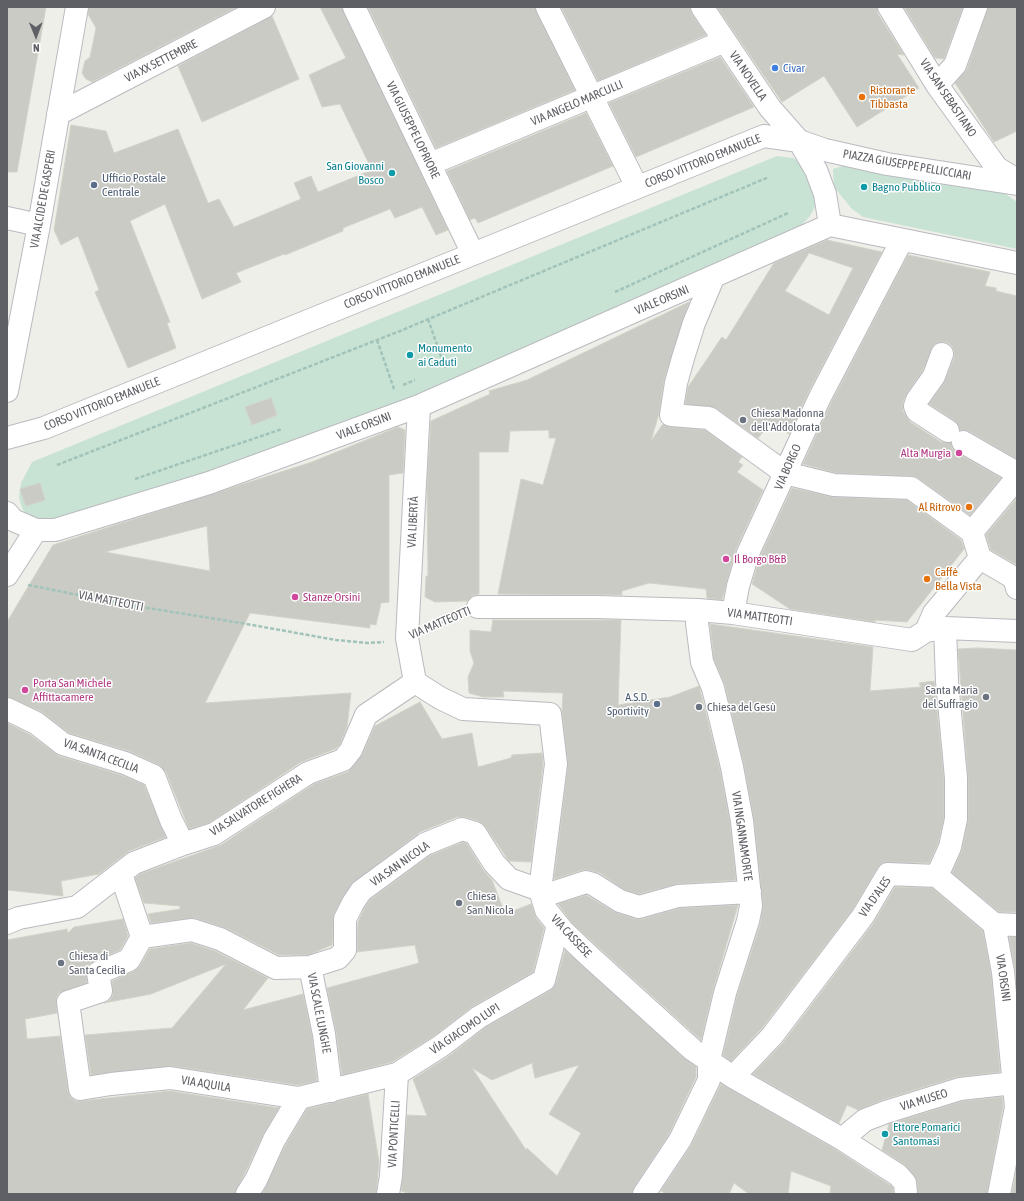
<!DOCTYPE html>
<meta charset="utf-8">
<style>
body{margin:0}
#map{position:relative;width:1024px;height:1201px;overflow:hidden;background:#eeefe8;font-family:"Asap Condensed",sans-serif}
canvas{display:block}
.frame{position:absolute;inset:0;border:8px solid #5f6066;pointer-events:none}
.north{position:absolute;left:16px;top:16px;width:40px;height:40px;-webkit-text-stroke:3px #fff;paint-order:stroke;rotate:179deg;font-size:11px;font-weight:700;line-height:16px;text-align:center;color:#5f6066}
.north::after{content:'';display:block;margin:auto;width:14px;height:18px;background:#5f6066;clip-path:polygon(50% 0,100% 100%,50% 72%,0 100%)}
</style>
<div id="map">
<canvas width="1024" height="1201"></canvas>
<div class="frame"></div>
<div class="north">N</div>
</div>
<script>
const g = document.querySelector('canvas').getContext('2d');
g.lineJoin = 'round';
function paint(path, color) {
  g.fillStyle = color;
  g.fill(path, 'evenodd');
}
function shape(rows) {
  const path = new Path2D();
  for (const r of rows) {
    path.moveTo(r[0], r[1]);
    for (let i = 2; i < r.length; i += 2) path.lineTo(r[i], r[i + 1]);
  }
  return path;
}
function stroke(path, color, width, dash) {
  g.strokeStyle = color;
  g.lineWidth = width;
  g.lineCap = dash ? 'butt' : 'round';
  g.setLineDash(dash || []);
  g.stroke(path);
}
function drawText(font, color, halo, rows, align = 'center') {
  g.font = font + ' "Asap Condensed",sans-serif';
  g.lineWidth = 3;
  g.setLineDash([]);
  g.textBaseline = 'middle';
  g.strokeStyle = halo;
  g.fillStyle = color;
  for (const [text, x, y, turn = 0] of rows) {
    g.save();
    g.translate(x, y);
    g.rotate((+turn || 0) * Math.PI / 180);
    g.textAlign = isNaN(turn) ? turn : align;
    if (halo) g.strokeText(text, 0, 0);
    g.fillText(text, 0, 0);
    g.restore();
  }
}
paint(shape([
 [777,156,793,158,808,168,817,202,810,216,799,228,429,399,60,523,46,524,27,516,22,508,19,497,21,483,32,462],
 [846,165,1003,192,1017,202,1017,249,863,217,852,209,834,187,833,169]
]), '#c8e3d4');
const building = shape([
 [7,7,46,7,17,172,7,172,7,7],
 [89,7,237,7,92,82,86,79,82,73,85,61,90,57,96,28,88,14,89,7],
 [320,7,342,7,448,230,436,235,422,207,395,218,390,209,343,228,343,231,285,255,284,254,236,273,241,282,202,299,165,204,130,221,170,322,167,323,176,348,128,368,95,292,99,290,78,236,61,245,54,230,71,125,106,131,114,153,178,129,208,203,219,199,234,227,301,199,294,183,311,176,318,192,372,170,340,104,322,107,309,75,346,58,320,7],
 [368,7,535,7,575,90,436,148,368,7],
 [561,7,690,7,692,14,706,35,598,81,561,7],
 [717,7,877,7,878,14,904,55,897,54,919,88,857,127,824,76,782,102,717,7],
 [904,7,963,7,944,59,935,58,904,7],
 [988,7,1017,7,1017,131,994,142,955,83,967,69,988,7],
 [272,16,299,79,202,122,178,66,272,16],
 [720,57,754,107,636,157,609,103,720,57],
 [586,113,613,166,478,223,475,218,470,220,447,171,586,113],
 [827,240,882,252,809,391,789,434,771,422,758,438,716,408,685,404,688,387,722,337,726,340,774,263,827,240],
 [809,253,853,268,829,315,785,291,809,253],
 [908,255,990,272,985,286,996,288,996,291,1017,296,1017,459,969,431,960,430,955,421,929,404,944,383,954,358,954,351,952,346,947,342,940,342,934,345,923,370,907,393,903,402,903,411,910,422,941,442,951,443,952,449,957,453,1001,478,970,515,918,478,912,476,836,473,803,464,831,403,908,255],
 [689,302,664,380,659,413,651,441,663,424,670,427,705,430,742,457,738,462,743,465,737,472,763,490,736,549,722,600,707,598,706,589,649,583,622,591,622,595,498,594,521,479,543,485,556,438,549,438,549,430,510,431,508,452,479,452,479,594,472,596,467,601,435,602,425,597,426,576,428,576,427,485,431,421,490,394,489,391,527,380,689,302],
 [271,398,277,415,252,425,245,407,271,398],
 [398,427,405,430,403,473,389,475,389,602,381,603,376,625,370,624,370,628,250,613,205,703,351,693,347,727,340,744,335,749,301,762,209,823,189,829,166,772,160,765,129,751,69,733,42,712,7,697,7,622,53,545,312,462,398,427],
 [207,526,210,571,105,552,207,526],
 [40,483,45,500,26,506,20,489,40,483],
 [792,488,833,497,907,500,961,540,964,549,907,622,875,620,875,622,790,609,752,584,760,557,792,488],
 [1017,498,1017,565,991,550,986,535,1017,498],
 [493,620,621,620,618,705,670,697,699,686,720,770,730,823,736,880,677,884,639,894,625,890,600,873,589,870,582,870,554,879,568,765,562,712,563,693,503,691,504,697,483,697,469,693,468,677,474,663,470,651,470,630,491,632,493,620],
 [710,624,873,647,870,691,921,687,919,683,934,681,944,779,944,818,938,843,929,863,889,862,882,863,878,867,853,909,762,1028,731,1061,723,1055,737,996,760,925,763,905,754,820,744,765,725,685,714,659,710,624],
 [977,648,1017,650,1017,912,999,912,952,873,962,850,968,819,968,777,958,649,977,648],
 [420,702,442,739,472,733,478,767,511,758,512,755,542,753,543,764,531,862,509,861,485,826,479,821,466,817,457,817,420,832,351,884,334,914,332,945,308,955,279,955,226,928,195,918,151,923,148,914,180,909,180,906,144,903,135,878,140,874,221,845,314,784,348,772,362,755,375,726,420,702],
 [7,723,29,734,59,756,121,775,144,785,166,837,129,851,99,874,61,881,63,896,7,890,7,723],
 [463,842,467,844,483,870,492,880,505,914,531,904,536,918,544,928,533,972,473,1006,434,1036,392,1062,342,1075,336,1031,327,988,419,963,415,945,357,952,358,922,364,909,370,900,431,855,463,842],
 [895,887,932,888,983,931,991,974,1000,1072,956,1077,882,1100,858,1110,847,1105,839,1123,753,1074,782,1044,873,924,895,887],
 [586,895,614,912,636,919,642,919,680,908,738,905,713,990,701,1040,596,945,572,923,558,904,586,895],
 [123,919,128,936,120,950,89,964,86,970,87,983,59,993,56,998,57,1013,25,1019,27,1039,60,1036,68,1091,70,1097,76,1101,82,1101,170,1091,279,1108,263,1135,235,1194,7,1194,7,940,67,929,68,933,74,927,123,919],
 [1009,937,1017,937,1017,987,1015,970,1009,937],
 [191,943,215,951,268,978,243,1010,303,994,312,1036,317,1081,298,1085,172,1066,91,1075,85,1035,172,1028,226,964,151,994,104,1003,110,1000,113,995,112,981,134,971,140,966,150,949,191,943],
 [565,950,685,1059,696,1067,696,1077,669,1134,634,1187,632,1194,411,1194,401,1191,407,1115,427,1116,413,1079,449,1056,486,1027,550,991,556,983,565,950],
 [532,1063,535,1078,579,1065,549,1114,581,1133,557,1176,527,1148,526,1150,472,1068,492,1080,532,1063],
 [721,1084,836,1150,890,1185,893,1188,893,1194,830,1194,831,1186,791,1171,788,1194,749,1194,734,1183,729,1194,667,1194,661,1191,691,1146,721,1084],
 [368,1094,379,1162,376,1194,262,1194,285,1146,307,1109,368,1094],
 [1002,1097,1003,1106,987,1194,918,1194,917,1182,914,1175,905,1165,882,1150,889,1124,963,1101,1002,1097],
 [1017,1167,1017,1194,1012,1194,1017,1167]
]);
paint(building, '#cacbc5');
stroke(building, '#d2d3c7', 1);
const minor = shape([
 [354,7,473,254],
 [547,7,637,187],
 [702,7,770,108,799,141,816,170,825,194,830,225],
 [889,7,937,85,997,168,1017,180],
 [937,85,955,65,976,7],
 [58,114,264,7],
 [430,164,725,41],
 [7,218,39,225],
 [830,225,1017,263],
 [713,278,694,323,683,358,676,383,671,415,709,418,785,473,834,485,911,488,972,532],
 [942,354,934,376,917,400,915,406,917,411,948,431],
 [7,391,39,225,77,7],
 [419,406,407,638,415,682,440,698,463,709,550,714,556,764,540,890,546,910,563,931,587,954,693,1050,733,1077,842,1139,898,1175,905,1183,906,1194],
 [7,438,44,428,764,136,799,141,825,150,887,164,1017,184],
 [963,442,1017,473],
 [7,513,13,520,36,530,55,530,209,483,419,406,830,225],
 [980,558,972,532,1017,478],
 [980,558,1014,578,1017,588],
 [7,575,36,530],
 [478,607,596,607,698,610,733,613,912,640,926,631,945,628,1017,631],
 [733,613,738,586,748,553,820,397,902,240],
 [926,631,934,613,980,558],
 [7,709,36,723,63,744,125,763,154,776,171,820,183,844],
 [121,874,142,937],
 [937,876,994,924,1003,972,1016,1107,999,1194],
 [937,876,950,847,956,819,956,778,947,681,945,628],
 [540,890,509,879,494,863,475,833,462,829,425,844,361,891,353,903,345,919,345,950,338,958,310,967,276,968,220,939,192,930,142,937,129,960,98,973,101,991,68,1002,80,1089,111,1084,170,1078,299,1098,397,1074,441,1046,479,1017,544,980,558,925],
 [543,896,586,882,593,884,620,901,639,907,678,896,750,892],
 [7,923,19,918,77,907,134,863,183,844,214,834,308,773,343,760,351,750,366,715,415,682],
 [994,924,1017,925],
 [310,967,324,1034,331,1091],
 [733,1077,772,1036,863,916,888,874,937,876],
 [842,1139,865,1120,886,1112,960,1089,1014,1083],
 [247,1194,256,1180,274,1140,299,1098],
 [388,1194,391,1176,397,1074],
 [644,1194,680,1140,709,1080,709,1060,725,993,748,921,751,906,742,821,732,767,713,688,702,662,697,623,698,610]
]);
stroke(minor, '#babac0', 24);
stroke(shape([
 [615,292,788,213],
 [428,319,445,368],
 [377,340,394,389],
 [403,385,415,380],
 [57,465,400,331,769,177],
 [135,479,282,429],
 [28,585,129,605,241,623,336,640,368,643,384,642],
 [431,627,457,616]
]), '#a2c3b9', 2.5, [4, 2]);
stroke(minor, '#fff', 22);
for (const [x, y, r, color] of [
 [775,68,4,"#3f7fe0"],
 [862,97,4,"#e8710a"],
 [392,173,4,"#0f9aa8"],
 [94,185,4,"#5c6f8a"],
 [864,187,4,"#0f9aa8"],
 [410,355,4,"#0f9aa8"],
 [743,420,4,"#6b7280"],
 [959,453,4,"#d1479c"],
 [969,507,4,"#e8710a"],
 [726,559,4,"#d1479c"],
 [927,579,4,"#e8710a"],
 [295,597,4,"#d1479c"],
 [25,690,4,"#d1479c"],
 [986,697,4,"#6b7280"],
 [657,704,4,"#5c6f8a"],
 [699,707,4,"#6b7280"],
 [459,903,4,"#6b7280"],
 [61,963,4,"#6b7280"],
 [885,1134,4,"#0f9aa8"]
]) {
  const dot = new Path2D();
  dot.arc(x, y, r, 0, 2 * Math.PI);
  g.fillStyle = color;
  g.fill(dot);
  stroke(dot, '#fff', 1.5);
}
drawText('12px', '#5f6066', '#fff', [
 ["VIA XX SETTEMBRE",161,61,-27],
 ["VIA NOVELLA",748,76,56],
 ["VIA SAN SEBASTIANO",948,98,56],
 ["VIA ANGELO MARCULLI",577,103,-23],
 ["VIA GIUSEPPE LOPRIORE",413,130,64],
 ["CORSO VITTORIO EMANUELE",703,161,-22],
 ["PIAZZA GIUSEPPE PELLICCIARI",907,165,10],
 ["VIA ALCIDE DE GASPERI",43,199,-80],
 ["CORSO VITTORIO EMANUELE",402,282,-22],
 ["VIALE ORSINI",662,300,-23],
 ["CORSO VITTORIO EMANUELE",102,404,-22],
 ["VIALE ORSINI",364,426,-21],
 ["VIA BORGO",788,467,-66],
 ["VIA LIBERTÀ",413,522,-87],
 ["VIA MATTEOTTI",111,601,11],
 ["VIA MATTEOTTI",760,617,8],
 ["VIA MATTEOTTI",440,623,-23],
 ["VIA SANTA CECILIA",101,756,20],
 ["VIA SALVATORE FIGHERA",256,805,-32],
 ["VIA INGANNAMORTE",742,836,82],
 ["VIA SAN NICOLA",400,864,-35],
 ["VIA D'ALES",875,897,-55],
 ["VIA CASSESE",571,936,47],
 ["VIA ORSINI",1003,978,82],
 ["VIA SCALE LUNGHE",319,1013,79],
 ["VÍA GIACOMO LUPI",465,1029,-34],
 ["VIA AQUILA",206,1084,9],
 ["VIA MUSEO",924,1100,-17],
 ["VIA PONTICELLI",394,1134,-87]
]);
drawText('12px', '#366cbe', '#fff', [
 ["Civar",783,68]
], 'left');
drawText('12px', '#c56008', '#fff', [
 ["Ristorante",870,90],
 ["Tibbasta",870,104],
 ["Al Ritrovo",961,507,"right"],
 ["Caffè",935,572],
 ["Bella Vista",935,586]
], 'left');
drawText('12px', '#0d838f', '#fff', [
 ["San Giovanni",384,166,"right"],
 ["Bosco",384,180,"right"],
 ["Bagno Pubblico",872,187],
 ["Monumento",418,348],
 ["ai Caduti",418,362],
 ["Ettore Pomarici",893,1127],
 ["Santomasi",893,1141]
], 'left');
drawText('12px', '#4e5e75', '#fff', [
 ["Ufficio Postale",102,178],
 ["Centrale",102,192],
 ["A.S.D.",649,697,"right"],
 ["Sportivity",649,711,"right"]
], 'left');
drawText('12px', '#5b616d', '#fff', [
 ["Chiesa Madonna",751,413],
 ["dell'Addolorata",751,427],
 ["Santa Maria",978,690,"right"],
 ["del Suffragio",978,704,"right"],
 ["Chiesa del Gesù",707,707],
 ["Chiesa",467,896],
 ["San Nicola",467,910],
 ["Chiesa di",69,956],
 ["Santa Cecilia",69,970]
], 'left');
drawText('12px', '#b23c85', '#fff', [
 ["Alta Murgia",951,453,"right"],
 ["Il Borgo B&B",734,559],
 ["Stanze Orsini",303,597],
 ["Porta San Michele",33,683],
 ["Affittacamere",33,697]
], 'left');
</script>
